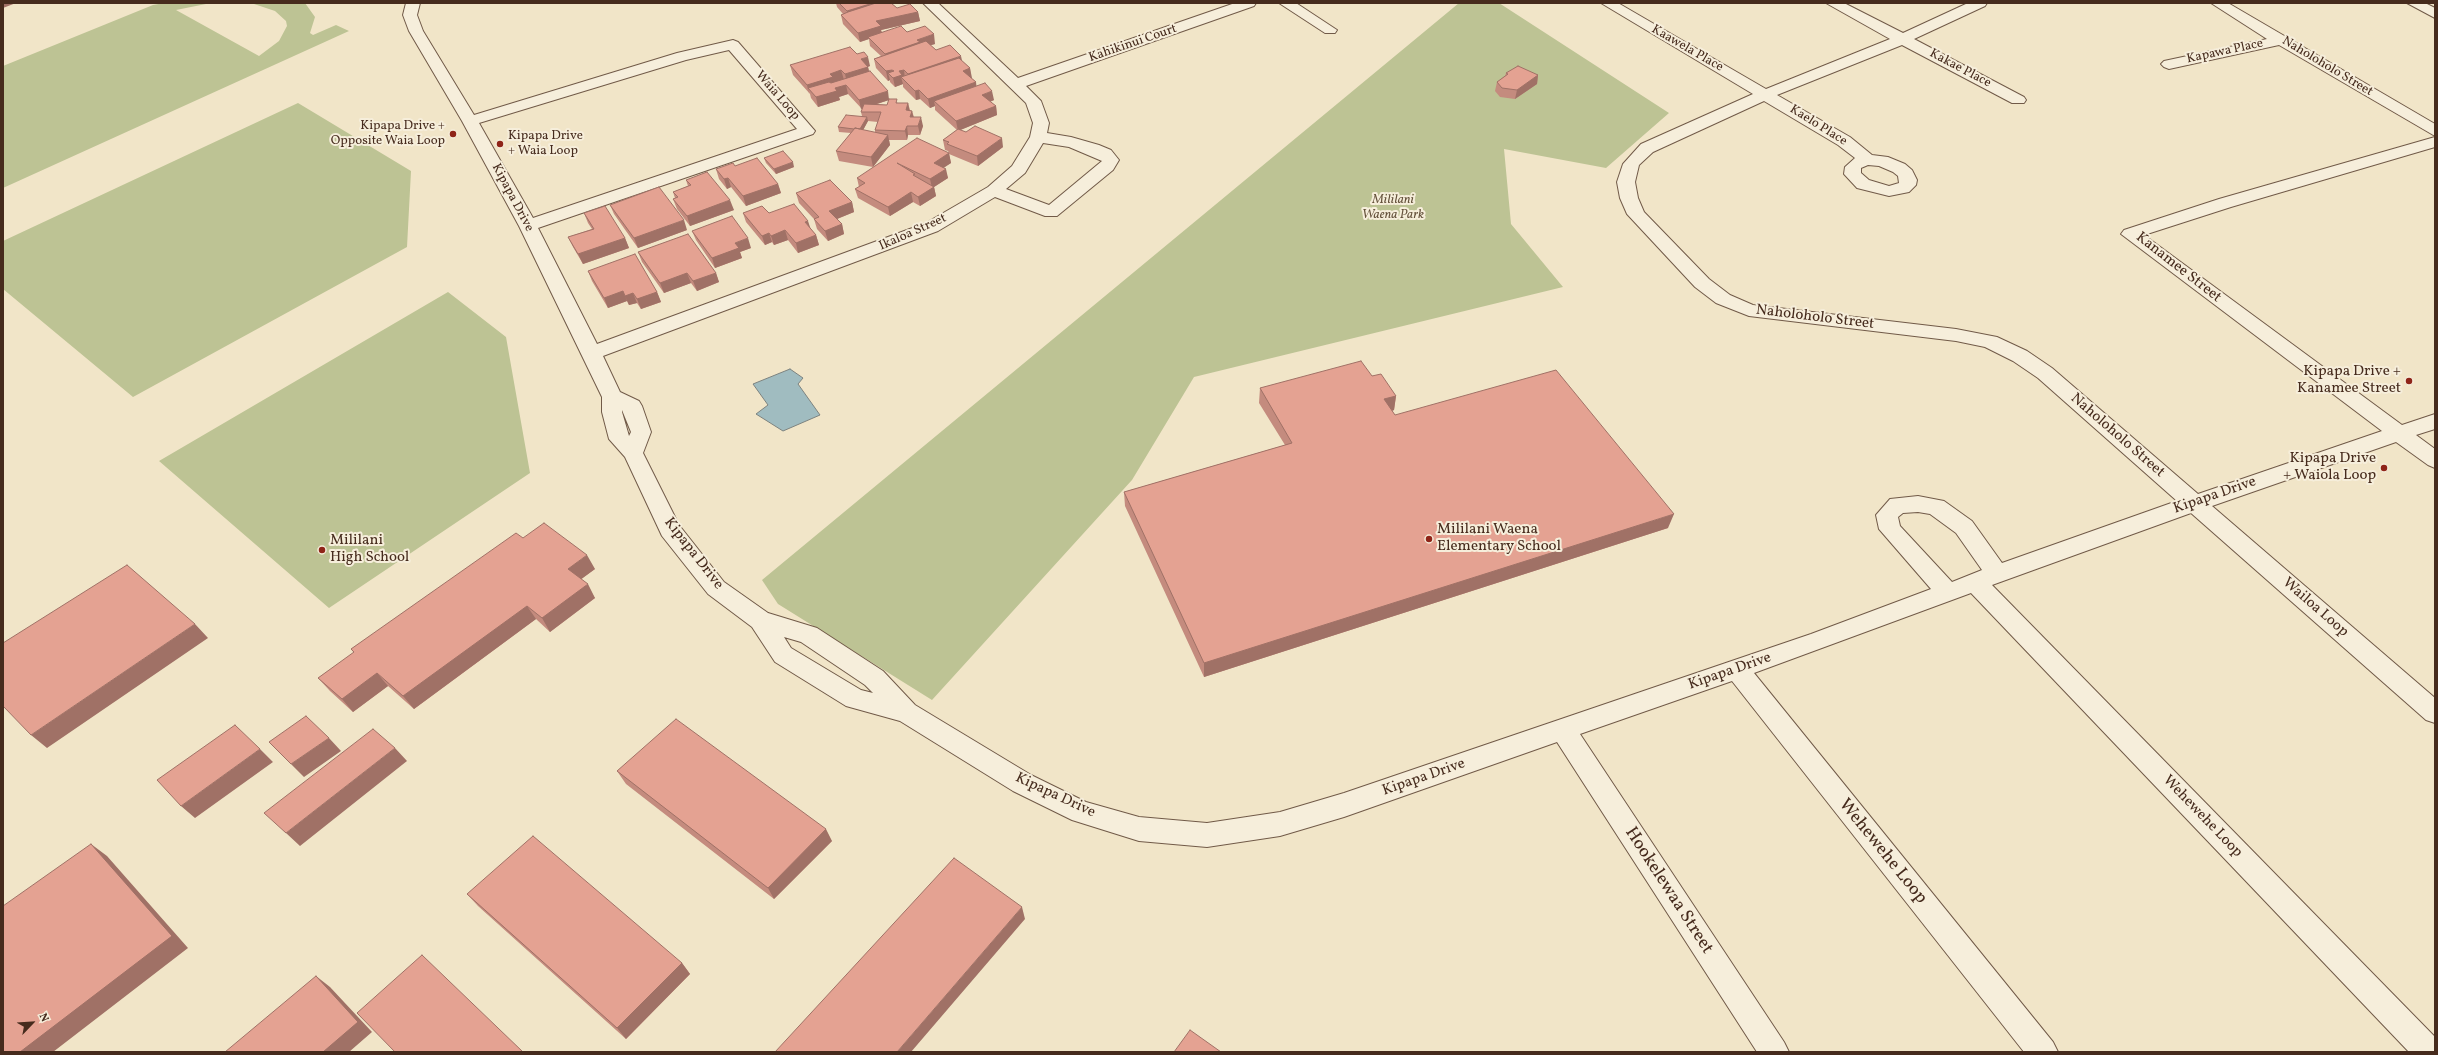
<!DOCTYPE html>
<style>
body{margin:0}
#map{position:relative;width:2438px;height:1055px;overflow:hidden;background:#f1e5c8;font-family:Vollkorn,serif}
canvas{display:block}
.frame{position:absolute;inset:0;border:4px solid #462b1d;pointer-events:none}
.north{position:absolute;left:12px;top:1003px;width:40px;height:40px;-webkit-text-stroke:3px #f6eedb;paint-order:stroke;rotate:65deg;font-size:11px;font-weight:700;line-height:16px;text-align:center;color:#462b1d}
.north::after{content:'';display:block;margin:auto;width:14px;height:18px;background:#462b1d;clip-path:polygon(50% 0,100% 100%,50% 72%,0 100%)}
</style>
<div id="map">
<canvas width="2438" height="1055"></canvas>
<div class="frame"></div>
<div class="north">N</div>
</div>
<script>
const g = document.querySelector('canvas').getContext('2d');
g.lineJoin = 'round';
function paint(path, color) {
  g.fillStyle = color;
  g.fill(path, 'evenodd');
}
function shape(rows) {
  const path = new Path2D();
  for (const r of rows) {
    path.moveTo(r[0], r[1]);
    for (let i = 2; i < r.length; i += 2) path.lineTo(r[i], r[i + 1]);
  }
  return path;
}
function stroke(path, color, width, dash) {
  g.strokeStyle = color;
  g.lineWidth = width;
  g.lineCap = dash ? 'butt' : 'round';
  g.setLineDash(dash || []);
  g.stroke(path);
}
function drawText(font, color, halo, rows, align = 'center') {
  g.font = font + ' Vollkorn,serif';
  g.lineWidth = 4;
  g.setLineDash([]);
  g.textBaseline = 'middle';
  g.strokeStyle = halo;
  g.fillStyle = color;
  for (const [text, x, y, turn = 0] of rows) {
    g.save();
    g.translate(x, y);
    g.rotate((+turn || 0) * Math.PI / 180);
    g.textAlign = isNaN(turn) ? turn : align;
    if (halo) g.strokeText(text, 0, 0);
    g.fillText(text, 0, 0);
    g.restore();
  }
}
paint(shape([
 [164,3,211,3,176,10,259,56,279,41,287,26,286,21,275,11,251,3,305,3,315,17,310,33,313,35,336,25,349,31,3,188,3,66,153,5],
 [1459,3,1499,3,1669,113,1606,168,1504,149,1511,224,1563,287,1194,377,1132,480,932,700,778,604,762,580],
 [298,103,411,171,407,247,133,397,3,289,3,241],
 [448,292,506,337,530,473,329,608,159,461]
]), '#bdc394');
const water = shape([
 [790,369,803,378,798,384,820,415,783,431,756,414,768,405,753,384,790,369]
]);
paint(water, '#a0bcc0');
stroke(water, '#7c827f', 1);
const minor = shape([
 [406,3,420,3,417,15,423,31,474,115,677,53,733,40,738,42,815,131,813,134,538,228,597,344,926,223,988,187,1012,166,1030,137,1033,123,1026,103,923,3,938,3,1018,78,1235,3,1256,3,1254,6,1026,86,1041,101,1049,123,1047,133,1071,137,1099,145,1111,150,1119,160,1113,170,1057,216,1045,216,995,197,938,231,603,356,620,392,639,401,642,406,651,432,643,453,679,525,724,582,768,613,817,628,883,671,915,705,1031,775,1086,802,1139,817,1207,823,1280,812,1344,793,1811,634,1931,589,1879,529,1876,515,1890,499,1918,496,1944,501,1972,521,2002,563,2177,501,2038,378,2013,361,1985,347,1956,341,1749,316,1716,303,1695,287,1627,214,1620,198,1617,182,1623,164,1641,144,1753,94,1601,3,1618,3,1766,89,1890,39,1826,3,1844,3,1903,33,1968,3,1987,3,1985,6,1914,39,2024,97,2026,100,2024,103,2012,103,1902,45,1777,95,1850,137,1872,155,1888,157,1905,164,1912,170,1917,180,1916,185,1909,192,1889,196,1857,188,1844,174,1845,167,1855,158,1838,145,1764,101,1653,152,1639,165,1635,182,1638,198,1644,212,1709,279,1730,295,1753,305,1956,329,1997,337,2027,351,2052,368,2198,494,2382,431,2121,234,2124,230,2219,199,2435,137,2435,147,2231,207,2144,235,2402,425,2435,414,2435,429,2416,435,2435,449,2435,468,2428,465,2396,442,2212,506,2435,698,2435,723,2426,720,2191,513,1992,585,2435,1037,2435,1052,2409,1052,1971,593,1754,673,2053,1042,2058,1052,2024,1052,1732,681,1580,734,1784,1042,1789,1052,1757,1052,1557,742,1344,817,1280,836,1207,847,1139,841,1072,820,1013,791,900,721,846,706,775,662,752,627,708,594,662,536,625,457,609,439,602,412,602,397,519,226,462,121,409,31,403,15,406,3],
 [729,50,797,129,533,218,479,123,686,60,729,50],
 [1043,143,1069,147,1102,161,1049,205,1006,189,1025,173,1043,143],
 [1868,165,1879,166,1893,172,1898,176,1899,183,1889,186,1869,180,1861,173,1861,168,1868,165],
 [622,410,631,432,629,436,622,412,622,410],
 [1918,512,1930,514,1956,533,1982,570,1952,582,1900,526,1898,517,1903,513,1918,512],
 [784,637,801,642,865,685,873,693,861,690,791,648,784,637],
 [1279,3,1296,3,1337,30,1335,33,1325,33,1279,3],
 [2211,3,2228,3,2435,124,2435,136,2279,45,2169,69,2164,67,2161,64,2164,61,2267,39,2211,3],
 [2407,3,2425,3,2435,8,2435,18,2407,3]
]);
stroke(minor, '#715a48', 2);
paint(minor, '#f6eedb');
paint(shape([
 [836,3,891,3,897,8,918,12,920,21,881,30,882,32,907,32,935,44,930,45,936,50,962,61,970,68,971,78,976,82,976,86,994,100,990,102,996,106,997,115,960,130,1003,147,978,166,949,154,951,163,944,167,948,178,934,187,936,196,920,206,913,202,890,216,858,198,855,189,859,187,857,178,949,153,948,151,945,150,943,140,957,130,935,110,935,106,930,108,920,99,916,100,903,87,903,84,895,87,890,82,890,80,888,81,876,68,874,59,881,56,870,46,869,39,860,42,843,24,841,15,843,14,837,7],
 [857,54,870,66,868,67,869,71,889,99,898,103,908,103,910,110,912,111,914,117,923,126,920,135,908,135,907,140,889,140,890,145,873,167,839,161,836,151,851,133,839,132,838,127,862,116,861,112,862,109,848,94,839,97,840,100,818,107,811,98,810,94,793,75,790,65],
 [889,100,887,105,877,104],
 [868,121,878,122,875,130,875,133,863,130],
 [1506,73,1538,75,1537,84,1515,99,1500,97,1495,91,1497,82,1505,76],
 [764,158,794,167,776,174,766,163],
 [735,166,778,184,781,193,746,206,731,187,727,189,719,179,716,169],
 [686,180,734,210,690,226,677,209,673,199,675,198,673,192,688,186],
 [796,193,852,202,854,212,837,219,842,224,844,234,828,241,817,229,814,219,799,203],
 [610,205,687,230,638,248,614,214],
 [584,213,625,238,629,248,583,264,573,247,568,237,592,229,588,223],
 [743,213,769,213,810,228,816,235,819,245,798,253,788,240,774,245,772,242,765,245,746,222],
 [692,231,751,248,740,252,742,258,715,268,696,240],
 [638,252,716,273,719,282,697,291,691,283,664,293,642,262],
 [588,271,657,292,661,302,641,309,637,303,629,305,627,301,608,308,592,281],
 [1372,376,1396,396,1394,410,1392,411,1395,415,1668,528,1204,677,1125,506,1124,492,1285,445,1259,403,1260,388],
 [523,538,595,569,581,579,595,598,550,632,536,619,414,709,388,686,353,712,330,691,318,678,354,653,351,649],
 [617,771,832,841,774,899,626,784],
 [467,894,682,963,690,974,626,1039,478,906]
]), '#c48b7e');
paint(shape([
 [3,3,16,3,3,8],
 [873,3,891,3,849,20,847,11],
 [918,12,920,21,881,30,882,35,868,37,869,39,860,42,858,33,876,21],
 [934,34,935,44,921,48,887,63,885,54,917,40],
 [961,56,963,65,910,83,908,74],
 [868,57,870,66,863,68,861,59],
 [868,67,870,76,847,83,845,74],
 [970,68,972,78,965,80,963,71],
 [841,70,844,80,834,83,808,88,809,94,807,85,830,74],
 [892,70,894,77,899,71,904,70,905,79,901,77,903,84,895,87,893,78,888,73,890,80,888,81,886,71],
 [1538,75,1537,84,1515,99,1517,90],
 [976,82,977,91,934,101,935,106,930,108,928,99],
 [846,85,848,94,839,97,840,100,818,107,816,97,835,88],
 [919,90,920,99,916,100,915,91],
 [888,91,889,100,861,109,859,100],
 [992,91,994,100,984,104,982,95],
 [908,103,910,113,906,110],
 [996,106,997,115,958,131,956,121],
 [912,111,914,120,910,117],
 [867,117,868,121,861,134,859,129],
 [921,117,923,126,920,135,918,126],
 [907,126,908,135,907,140,905,131],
 [888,135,890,145,873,167,871,157],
 [1002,138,1003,147,978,166,977,156],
 [949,153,951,163,936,173,934,163],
 [793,162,794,167,776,174,774,169],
 [946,169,948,178,934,187,936,196,920,206,918,197,932,188,930,179],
 [728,178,731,187,727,189,724,179],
 [778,184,781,193,746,206,743,196],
 [911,192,913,202,890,216,888,207],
 [730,200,734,210,690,226,687,216],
 [852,202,854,212,832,221,829,211],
 [684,220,687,230,638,248,634,238],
 [808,221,811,230,805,222],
 [842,224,844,234,828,241,825,231],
 [785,230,788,240,774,245,771,236],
 [769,233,772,242,765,245,762,236],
 [816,235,819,245,798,253,796,243],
 [625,238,629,248,583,264,578,254],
 [748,238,751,248,740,252,742,258,715,268,712,258,735,243],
 [687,273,691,283,664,293,660,283],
 [716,273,719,282,697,291,693,281],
 [623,291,627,301,608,308,604,298],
 [657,292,661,302,641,309,637,299],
 [633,293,637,303,629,305,625,296],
 [1396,396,1394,410,1382,414,1384,399],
 [1674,514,1668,528,1204,677,1204,663],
 [587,555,595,569,576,583,568,569],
 [588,584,595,598,550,632,542,618],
 [527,606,536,619,414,709,403,696],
 [195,624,208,638,47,748,31,735],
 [377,673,388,686,353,712,342,699],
 [329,738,341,751,304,777,291,764],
 [395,748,407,761,300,846,286,833],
 [260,749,273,762,195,818,181,806],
 [826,829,832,841,774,899,768,888],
 [91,844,107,856,188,948,53,1052,20,1052],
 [1022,907,1025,919,911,1052,897,1052],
 [682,963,690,974,626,1039,617,1028],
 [316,976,330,987,372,1032,349,1052,323,1052]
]), '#a07166');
const building = shape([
 [839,3,873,3,847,11,839,3],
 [876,3,891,3,897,8,910,4,918,12,876,21,881,26,858,33,841,15,848,12,876,3],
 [901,26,907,32,925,26,934,34,917,40,920,42,885,54,868,37,901,26],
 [926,41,936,50,950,45,961,56,908,74,904,70,899,71,902,75,893,78,888,73,894,71,892,70,886,71,874,59,926,41],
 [850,47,857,54,864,52,868,57,861,59,868,67,845,74,841,70,830,74,833,77,807,85,790,65,850,47],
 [959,58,970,68,963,71,976,82,928,99,919,90,915,91,901,77,959,58],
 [1518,66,1538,75,1517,90,1502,88,1497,82,1508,74,1506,73,1518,66],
 [870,71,888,91,859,100,846,85,835,88,837,91,816,97,808,88,829,82,831,83,870,71],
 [985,83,992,91,982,95,996,106,956,121,934,101,985,83],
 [889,99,897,99,896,103,908,103,906,110,912,111,910,117,921,117,918,126,907,126,905,131,875,130,881,112,861,112,864,104,887,105,889,99],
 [846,115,867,117,860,129,855,128,854,129,838,127,846,115],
 [975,126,1002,138,977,156,947,144,949,142,943,140,958,129,966,132,975,126],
 [855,128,888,135,871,157,836,151,855,128],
 [917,138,949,153,934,163,946,169,930,179,897,163,915,174,913,175,934,187,918,197,911,192,888,207,855,189,865,183,857,178,917,138],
 [783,151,793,162,774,169,764,158,783,151],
 [757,158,778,184,743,196,728,178,724,179,716,169,733,163,735,166,757,158],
 [707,172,730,200,687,216,673,199,678,197,673,192,691,185,686,180,707,172],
 [830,180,852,202,829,211,842,224,825,231,814,219,819,217,796,193,830,180],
 [659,187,684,220,634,238,610,205,659,187],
 [794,204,808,221,805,222,816,235,796,243,785,230,771,236,769,233,762,236,743,213,762,206,769,213,794,204],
 [605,206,625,238,578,254,568,237,594,229,584,213,605,206],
 [732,216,748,238,735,243,739,248,712,258,692,231,732,216],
 [688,234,716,273,693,281,687,273,660,283,638,252,688,234],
 [635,254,657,292,637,299,633,293,625,296,623,291,604,298,588,271,635,254],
 [1361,361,1372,376,1381,374,1396,396,1384,399,1395,415,1556,370,1674,514,1204,663,1124,492,1292,443,1260,388,1361,361],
 [544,523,587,555,568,569,588,584,542,618,527,606,403,696,377,673,342,699,318,678,354,652,351,649,516,533,523,538,544,523],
 [127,565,195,624,31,735,3,706,3,643,127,565],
 [306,716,329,738,291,764,269,742,306,716],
 [676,719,826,829,768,888,617,771,676,719],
 [235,725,260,749,181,806,157,780,235,725],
 [373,729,395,748,286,833,264,813,373,729],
 [533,836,682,963,617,1028,467,894,533,836],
 [91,844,172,936,20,1052,3,1052,3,906,91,844],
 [954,858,1022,907,897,1052,775,1052,954,858],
 [422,955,523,1052,395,1052,357,1013,422,955],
 [316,976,358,1022,323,1052,225,1052,316,976],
 [1190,1030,1221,1052,1174,1052,1190,1030]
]);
paint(building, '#e4a292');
stroke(building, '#a07166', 1);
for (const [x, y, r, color] of [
 [453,134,4,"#8f2418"],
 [500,144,4,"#8f2418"],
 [2409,381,4,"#8f2418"],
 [2384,468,4,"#8f2418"],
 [1429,539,4,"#8f2418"],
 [322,550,4,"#8f2418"]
]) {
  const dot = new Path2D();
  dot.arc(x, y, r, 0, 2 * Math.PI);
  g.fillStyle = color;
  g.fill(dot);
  stroke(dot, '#f6eedb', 1.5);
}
drawText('13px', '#462b1d', '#f6eedb', [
 ["Kahikinui Court",1133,44,-19],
 ["Kaawela Place",1687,49,30],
 ["Kapawa Place",2225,52,-12],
 ["Naholoholo Street",2327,67,31],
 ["Kakae Place",1960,69,28],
 ["Waia Loop",777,96,49],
 ["Kaelo Place",1818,126,32],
 ["Kipapa Drive",512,198,62],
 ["Ikaloa Street",913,233,-24]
]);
drawText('13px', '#462b1d', '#f6eedb', [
 ["Kipapa Drive +",445,127],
 ["Opposite Waia Loop",445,142],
 ["Kipapa Drive",508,137,"left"],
 ["+ Waia Loop",508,152,"left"]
], 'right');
drawText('italic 13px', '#64513b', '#f6eedb', [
 ["Mililani",1393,201],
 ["Waena Park",1393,216]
]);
drawText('15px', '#462b1d', '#f6eedb', [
 ["Kanamee Street",2178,268,38],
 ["Naholoholo Street",1815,318,7],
 ["Naholoholo Street",2117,436,41],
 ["Kipapa Drive",2215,496,-19],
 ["Kipapa Drive",693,554,52],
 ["Wailoa Loop",2315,608,41],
 ["Kipapa Drive",1730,672,-19],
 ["Kipapa Drive",1424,778,-19],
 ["Kipapa Drive",1055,796,25],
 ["Wehewehe Loop",2202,817,46]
]);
drawText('15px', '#462b1d', '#f6eedb', [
 ["Kipapa Drive +",2401,372],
 ["Kanamee Street",2401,389],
 ["Kipapa Drive",2376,459],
 ["+ Waiola Loop",2376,476],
 ["Mililani Waena",1437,530,"left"],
 ["Elementary School",1437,547,"left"],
 ["Mililani",330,541,"left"],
 ["High School",330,558,"left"]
], 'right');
drawText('18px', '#462b1d', '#f6eedb', [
 ["Wehewehe Loop",1882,852,51],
 ["Hookelewaa Street",1668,891,57]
]);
</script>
